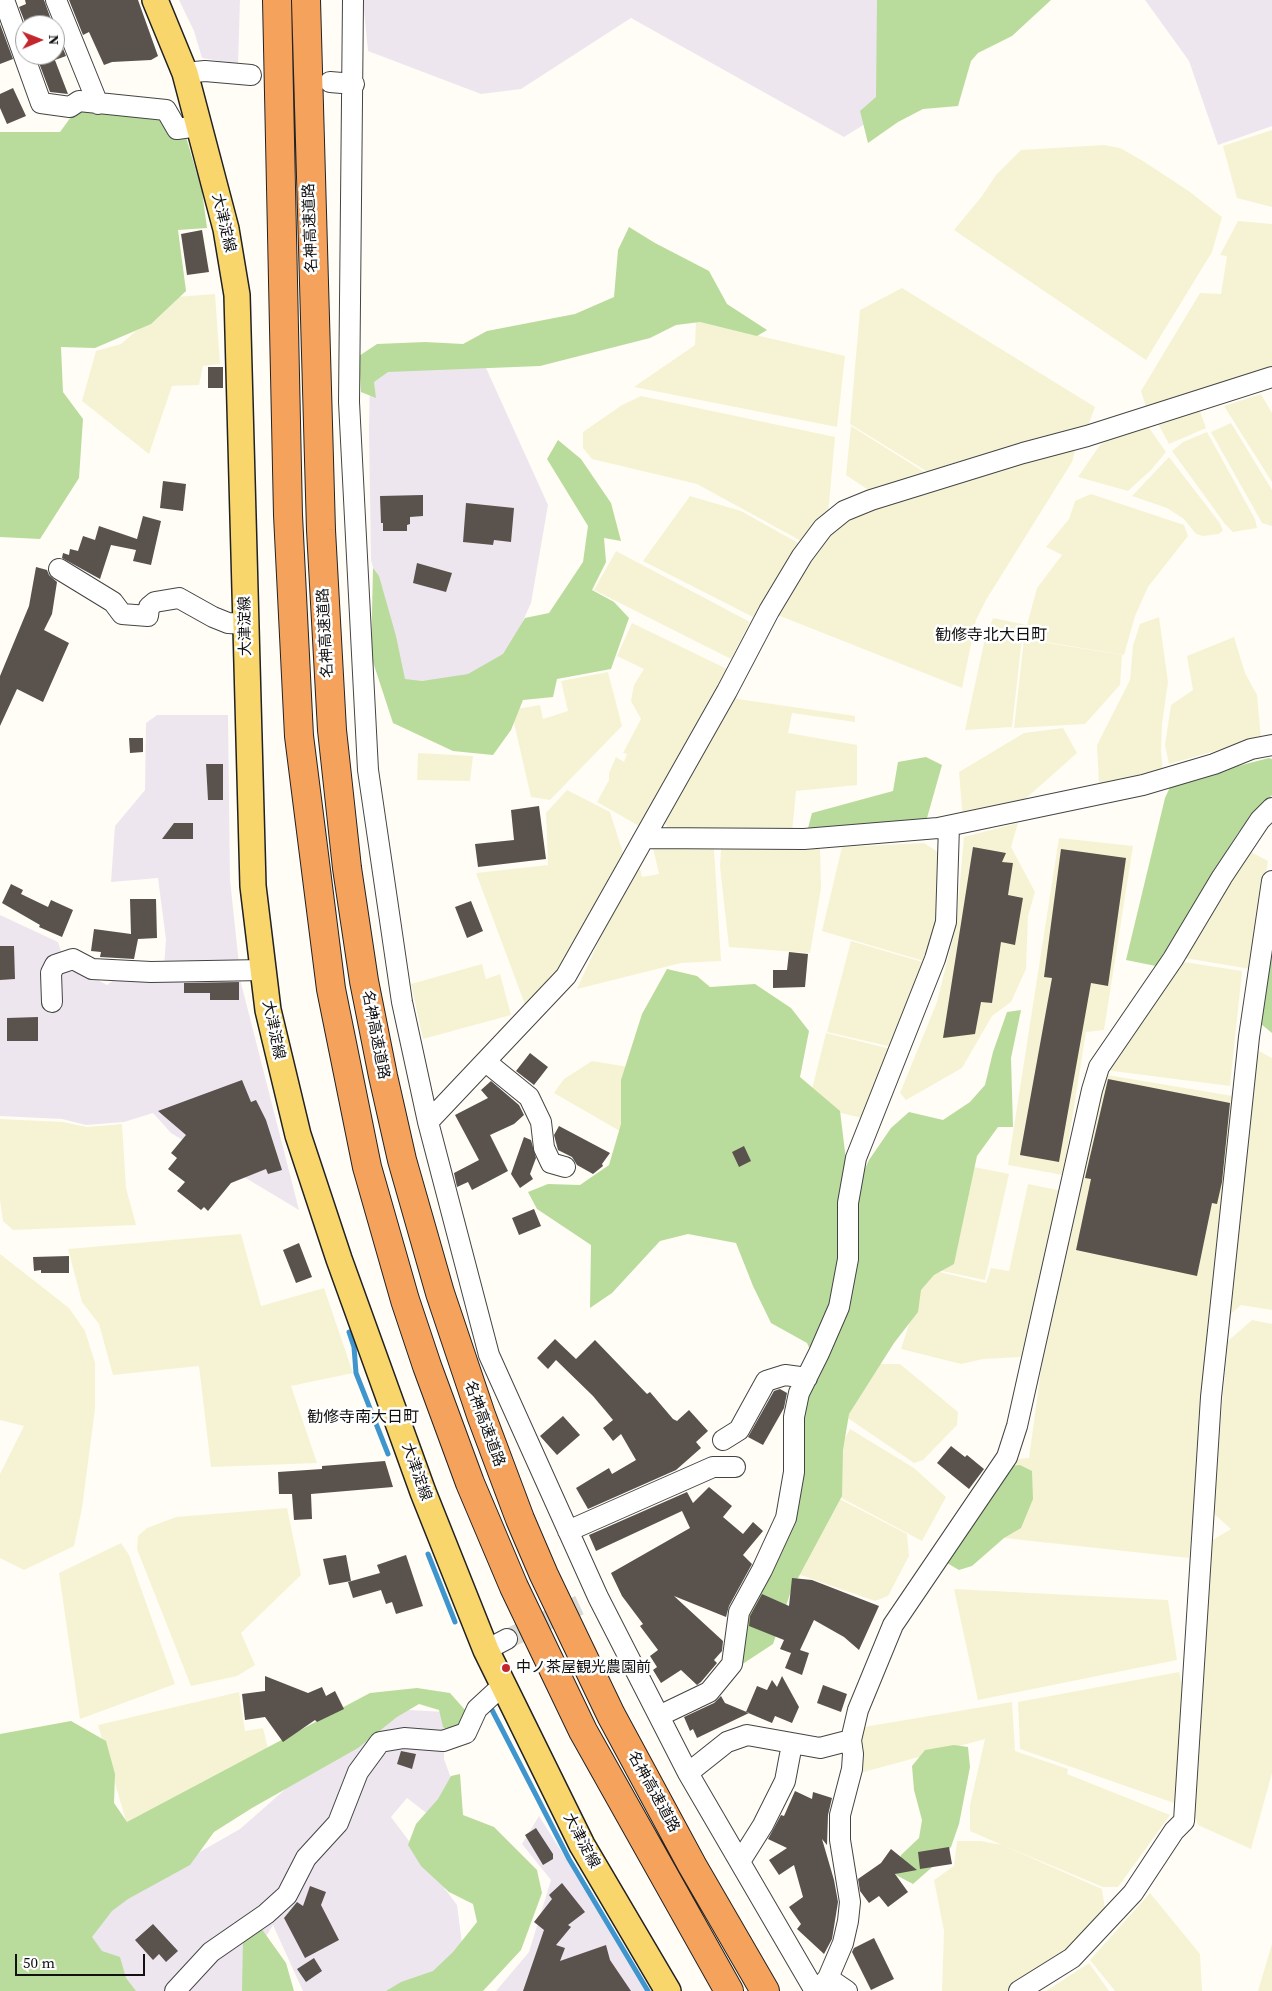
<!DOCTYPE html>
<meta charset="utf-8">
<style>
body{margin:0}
#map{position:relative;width:1272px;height:1991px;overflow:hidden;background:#fffdf5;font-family:"Source Serif 4",serif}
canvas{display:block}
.north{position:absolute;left:15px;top:15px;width:50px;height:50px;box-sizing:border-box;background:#fff;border:1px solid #a0a0a0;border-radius:50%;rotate:89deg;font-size:14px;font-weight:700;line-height:20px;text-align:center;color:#111}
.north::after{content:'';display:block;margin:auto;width:18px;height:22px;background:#c4262e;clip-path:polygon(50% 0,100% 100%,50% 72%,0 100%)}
.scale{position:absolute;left:15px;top:1954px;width:130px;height:22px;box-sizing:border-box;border:2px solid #111;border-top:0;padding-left:6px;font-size:15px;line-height:18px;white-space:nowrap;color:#111;-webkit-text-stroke:4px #fff;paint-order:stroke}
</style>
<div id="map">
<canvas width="1272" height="1991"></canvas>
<div class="north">N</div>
<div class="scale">50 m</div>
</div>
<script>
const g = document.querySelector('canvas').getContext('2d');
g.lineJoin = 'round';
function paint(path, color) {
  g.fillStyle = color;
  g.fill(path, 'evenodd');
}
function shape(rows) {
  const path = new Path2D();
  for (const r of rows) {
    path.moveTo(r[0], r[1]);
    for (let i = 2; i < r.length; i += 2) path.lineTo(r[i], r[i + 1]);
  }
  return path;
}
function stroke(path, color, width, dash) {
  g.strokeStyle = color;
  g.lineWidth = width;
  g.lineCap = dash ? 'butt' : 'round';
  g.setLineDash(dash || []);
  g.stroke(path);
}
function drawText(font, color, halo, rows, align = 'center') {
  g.font = font + ' "Source Serif 4","Noto Sans JP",serif';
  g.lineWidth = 5;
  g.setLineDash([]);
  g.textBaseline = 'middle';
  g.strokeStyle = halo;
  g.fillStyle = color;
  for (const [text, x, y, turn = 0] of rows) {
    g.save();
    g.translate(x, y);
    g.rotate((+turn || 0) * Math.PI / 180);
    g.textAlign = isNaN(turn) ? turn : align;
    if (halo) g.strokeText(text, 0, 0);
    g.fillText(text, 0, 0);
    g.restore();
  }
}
paint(shape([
 [179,0,240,0,238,64,202,58,194,31],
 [363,0,987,0,952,70,844,137,631,18,521,89,481,94,368,51],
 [1145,0,1272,0,1272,126,1218,145,1189,61],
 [482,359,548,505,531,603,508,654,472,678,404,682,371,560,369,430,370,374,415,360],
 [157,715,228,715,230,880,241,983,299,1210,171,1133,153,1113,124,1122,86,1125,62,1119,0,1116,0,915,58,942,68,972,81,971,107,985,118,977,163,979,166,940,158,878,111,882,115,826,145,790,146,723],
 [392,1709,445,1712,444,1759,456,1792,442,1825,407,1798,391,1817,457,1905,463,1951,428,1991,303,1991,273,1925,254,1956,276,1991,100,1991,86,1934,98,1910,240,1829,306,1771],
 [539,1816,650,1991,496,1991,529,1952,551,1880,522,1844]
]), '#eee6ef');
paint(shape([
 [1272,130,1272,207,1237,198,1223,146],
 [1104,145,1120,148,1143,161,1190,192,1222,217,1212,252,1146,360,954,230,982,196,996,175,1021,150],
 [1238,221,1272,224,1272,369,1147,410,1141,391,1200,293,1221,294,1227,256,1220,255],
 [902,288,1095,407,1088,426,931,474,850,424,860,310],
 [215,294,220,364,203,366,199,385,172,386,149,454,82,401,96,351,121,344,175,297],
 [696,321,845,356,837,427,634,387,695,345],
 [1261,394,1272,413,1272,482,1224,406],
 [641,396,835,437,828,514,803,542,697,484,592,459,583,448,583,432,622,405],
 [1199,408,1206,428,1169,444,1156,420],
 [1231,423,1272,490,1272,526,1262,523,1211,432],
 [1147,425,1166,452,1151,470,1128,491,1078,477,1100,445,1122,432],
 [851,426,926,473,870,491,846,475],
 [1207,432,1255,519,1257,528,1233,532,1225,524,1172,451,1183,442],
 [1071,446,1075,451,1072,462,986,600,976,620,962,688,775,614,805,564,842,519,887,500],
 [1169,457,1219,522,1223,530,1219,534,1203,536,1196,534,1184,519,1167,508,1132,496],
 [1091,494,1184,525,1188,536,1148,587,1135,616,1124,655,1022,638,1012,727,965,730,984,643,993,618,1027,625,1037,588,1062,555,1046,547,1069,519,1075,501],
 [690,496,741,511,800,544,755,618,643,561],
 [616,551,750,622,731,659,594,590],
 [1159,617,1168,682,1162,724,1161,751,1163,772,1099,786,1097,745,1130,680,1133,646,1140,624],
 [632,623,729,670,641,827,597,802,609,780,609,773,616,757,624,762,627,754,623,753,641,719,631,701,634,685,644,669,617,656],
 [1234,637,1245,673,1257,695,1261,738,1169,764,1165,745,1171,705,1193,690,1187,656],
 [1024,639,1122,655,1120,685,1085,724,1014,728],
 [608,672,622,726,550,800,531,797,511,710,540,705,543,719,568,711,561,681],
 [731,698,855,716,855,722,792,713,788,733,857,745,857,785,796,791,792,833,672,832,664,823],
 [1063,728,1077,753,1015,808,963,820,959,772,1024,733],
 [418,753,473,756,470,781,417,780],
 [567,790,610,812,624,856,558,978,527,1010,476,873,548,865,546,813],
 [1018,823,1011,847,1035,892,1028,916,1026,969,1011,1002,992,1016,962,1068,906,1100,900,1093,937,1002,956,926,964,837],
 [1059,838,1133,846,1104,1030,1086,1032,1063,1175,1008,1165],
 [924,843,941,854,943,916,927,962,822,931,842,847],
 [662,845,714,849,721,961,681,963,577,989,620,894,635,869,640,869,642,877,659,874,653,848],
 [820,846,821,888,810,953,729,947,720,867,721,849],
 [1247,850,1268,861,1250,969,1185,958],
 [851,941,926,963,892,1047,827,1032],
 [1184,962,1242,971,1230,1086,1105,1070],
 [482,964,486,979,500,974,511,1015,423,1039,411,984],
 [826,1033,891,1049,866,1119,808,1105],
 [1253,1048,1272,1058,1272,1310,1241,1305,1225,1319],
 [592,1061,635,1068,625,1134,554,1093,564,1079],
 [1101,1074,1233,1096,1189,1558,967,1534,1017,1459,1029,1458,1047,1326],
 [0,1119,63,1122,87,1127,122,1124,126,1188,136,1225,13,1230,3,1221,0,1200],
 [969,1166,1009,1174,985,1280,937,1270],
 [1028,1184,1062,1191,1021,1357,983,1359,961,1364,901,1349,927,1269,986,1283,991,1268,1009,1271],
 [241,1234,261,1306,324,1288,353,1373,291,1386,317,1463,211,1467,199,1366,113,1375,99,1324,82,1302,68,1249],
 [0,1254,69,1308,85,1331,95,1363,95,1409,82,1508,74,1546,24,1570,0,1558,0,1474,24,1426,0,1420],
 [1252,1320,1272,1324,1272,1773,1251,1849,1198,1825,1193,1811,1211,1541,1231,1529,1212,1512,1228,1341],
 [873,1364,900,1364,958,1412,957,1425,923,1460,914,1463,836,1410],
 [850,1429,914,1468,946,1497,922,1541,819,1486],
 [834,1496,907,1534,909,1556,888,1596,875,1601,792,1572],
 [287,1508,301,1575,241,1633,255,1665,237,1676,191,1686,137,1549,138,1536,147,1528,176,1517],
 [121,1543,129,1555,175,1684,80,1719,59,1573],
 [954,1589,1168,1600,1177,1660,978,1700],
 [1179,1672,1185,1695,1177,1804,1020,1749,1018,1702],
 [239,1692,245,1731,263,1728,270,1757,129,1831,98,1725],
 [1012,1702,1015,1751,1068,1769,1067,1774,1170,1815,1118,1887,1103,1887,1002,1845,1102,1889,1105,1909,1059,1958,1008,1991,942,1991,944,1931,934,1880,954,1866,957,1841,981,1841,1002,1845,970,1831,970,1805,985,1739,860,1773,858,1728],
 [1150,1893,1200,1954,1202,1991,1115,1991,1090,1960],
 [1272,1944,1272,1991,1258,1991],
 [1089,1963,1109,1991,1046,1991]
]), '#f6f3d4');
paint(shape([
 [877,0,1051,0,1012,36,978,53,971,61,958,106,923,109,898,122,868,143,860,111,876,97],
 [79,106,164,114,186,137,202,191,207,228,178,230,186,291,151,324,95,348,61,347,63,392,83,419,79,478,40,539,0,537,0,132,60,132],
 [629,227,655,243,709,271,727,304,767,330,757,336,700,322,676,325,650,338,540,366,388,372,374,382,376,398,361,392,359,356,377,344,425,342,463,344,487,331,575,314,614,297,618,250],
 [558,440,581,459,611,503,621,541,604,538,606,562,592,590,614,602,629,618,611,669,557,679,553,697,523,700,511,730,493,755,453,751,393,723,371,656,373,568,379,576,396,636,405,679,422,681,468,674,503,654,525,618,549,613,583,562,588,526,547,459],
 [926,757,942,765,925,825,807,832,812,813,893,791,898,762],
 [1269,758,1272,759,1272,795,1238,833,1156,966,1126,960,1165,798,1172,783],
 [1272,920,1272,1033,1261,1024,1263,953],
 [667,969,697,976,710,987,755,984,791,1008,809,1031,800,1077,840,1111,846,1160,847,1208,869,1160,891,1128,909,1112,943,1120,970,1102,985,1085,993,1052,1007,1012,1021,1010,1011,1058,1013,1127,998,1127,977,1156,954,1264,934,1275,921,1290,918,1312,894,1343,849,1414,843,1450,842,1496,791,1591,773,1644,741,1665,743,1619,786,1529,786,1462,818,1368,807,1343,771,1323,753,1286,736,1243,688,1234,660,1241,612,1293,590,1308,591,1245,537,1209,528,1192,548,1184,580,1185,609,1165,621,1124,621,1080,642,1014],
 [1020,1465,1032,1471,1033,1499,1021,1528,1004,1538,972,1566,959,1570,947,1563,951,1542,1009,1466],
 [417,1688,450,1693,466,1711,459,1726,449,1731,443,1727,439,1710,419,1704,397,1717,358,1748,252,1808,214,1832,190,1865,128,1899,112,1911,92,1937,102,1951,120,1957,126,1978,136,1991,0,1991,0,1734,71,1721,106,1741,115,1774,114,1803,127,1822,370,1693],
 [954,1745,968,1747,970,1767,959,1824,951,1847,938,1862,913,1884,896,1875,901,1855,919,1838,922,1820,914,1790,912,1766,925,1750],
 [460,1774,463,1815,494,1827,537,1870,542,1893,521,1950,483,1991,386,1991,401,1982,433,1971,453,1952,477,1922,473,1904,449,1892,421,1866,408,1845,416,1824,438,1799,451,1776],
 [261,1928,286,1963,294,1991,242,1991,243,1938]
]), '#b9dc9c');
stroke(shape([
 [349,1332,354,1347,356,1373,388,1454],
 [428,1554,455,1622],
 [492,1710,569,1859,648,1991]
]), '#3f96cf', 5);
paint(shape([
 [25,0,44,0,53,25,26,25,19,7,26,4],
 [69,0,138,0,158,56,151,60,112,62,104,65,89,32,83,35],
 [0,24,13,59,0,64],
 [55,29,66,56,55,60],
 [36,55,53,55,68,94,50,92],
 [13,88,26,116,7,124,0,108,0,94],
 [202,230,209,272,187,275,181,234],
 [208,367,223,367,223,388,208,388],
 [163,481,186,484,183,511,160,508],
 [423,495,423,516,410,517,410,524,407,525,407,531,383,531,383,523,381,523,380,496],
 [466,503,514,508,511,542,494,540,493,545,463,542],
 [143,516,161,521,151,565,133,561,136,550,111,545,100,579,62,558,63,553,69,555,70,549,78,551,83,536,95,540,99,526,137,539],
 [417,563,452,573,446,592,413,583],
 [36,567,47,570,49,575,57,582,52,614,44,630,69,643,43,702,17,689,0,726,0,676,29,606],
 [129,738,143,738,143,752,130,753],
 [206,764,223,764,223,800,208,800],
 [539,806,546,859,478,867,475,844,514,840,511,810],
 [174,823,193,823,193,839,162,839],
 [973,847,1006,853,1002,862,1013,863,1008,895,1023,898,1015,945,1001,942,992,1003,981,1002,975,1034,943,1038],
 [1061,849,1126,858,1108,986,1091,983,1059,1162,1020,1155,1052,978,1044,977],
 [11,884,23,890,21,894,48,907,51,900,73,910,62,937,39,927,40,925,2,903],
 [130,899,156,899,157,938,138,939,134,959,100,957,101,952,91,951,94,929,131,934],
 [471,901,483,931,467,938,455,907],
 [0,946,14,946,15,979,0,980],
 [789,952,808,954,805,987,773,988,773,970,787,970],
 [239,982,239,1000,210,1000,210,993,184,993,184,983],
 [38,1017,38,1041,7,1041,7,1018],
 [530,1053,548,1067,534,1085,516,1071],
 [1108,1079,1230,1103,1222,1182,1217,1204,1212,1203,1197,1276,1076,1250,1091,1179,1085,1178],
 [242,1080,251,1102,256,1100,266,1120,282,1170,268,1174,266,1169,231,1183,208,1211,204,1207,201,1210,177,1191,185,1182,168,1169,177,1158,171,1153,186,1135,158,1111],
 [491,1081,519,1105,524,1115,514,1124,490,1135,508,1171,472,1190,468,1182,457,1187,454,1173,479,1160,455,1115,488,1098,481,1090],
 [559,1126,610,1153,602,1164,603,1166,593,1174,577,1165,572,1157,558,1150,554,1135],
 [524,1137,531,1140,536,1158,530,1174,533,1179,520,1188,511,1174],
 [744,1146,751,1161,739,1167,732,1152],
 [534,1209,541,1226,519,1235,512,1218],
 [299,1243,312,1277,296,1283,283,1250],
 [69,1256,69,1273,41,1273,41,1270,34,1271,33,1257],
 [555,1339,576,1359,595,1340,647,1394,650,1392,673,1419,677,1421,689,1410,708,1431,696,1442,701,1448,676,1470,588,1509,576,1488,609,1468,612,1474,636,1460,621,1434,613,1441,603,1428,613,1420,593,1396,556,1360,548,1369,537,1358],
 [780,1389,787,1393,784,1408,763,1445,748,1437,774,1391],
 [563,1416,580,1435,557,1455,540,1436],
 [951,1446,965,1457,967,1455,984,1469,969,1489,937,1463],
 [385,1461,393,1487,311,1494,312,1519,294,1520,292,1494,279,1494,278,1472,322,1469,322,1466],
 [709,1487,732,1506,723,1517,743,1534,753,1522,763,1531,743,1555,752,1564,729,1606,726,1617,674,1596,723,1641,722,1651,714,1660,717,1663,701,1682,697,1685,681,1670,661,1683,653,1670,657,1667,650,1656,658,1650,640,1626,643,1624,622,1596,611,1573,690,1528,682,1511,596,1551,589,1535,687,1492,693,1503],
 [346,1555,351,1581,329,1585,323,1559],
 [406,1555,423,1606,396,1614,392,1602,386,1604,381,1590,353,1598,348,1582,380,1573,377,1565],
 [792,1578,812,1580,879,1606,859,1650,844,1637,814,1620,800,1650,809,1653,802,1675,785,1668,791,1653,780,1649,784,1640,749,1626,750,1616,762,1594,789,1606],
 [265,1676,308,1693,322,1687,326,1696,335,1691,344,1709,317,1722,315,1720,283,1742,265,1717,245,1720,242,1694,265,1691],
 [782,1676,799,1707,792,1723,775,1716,772,1723,746,1712,757,1686,767,1690,772,1680,777,1687],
 [823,1685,847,1694,841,1712,817,1703],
 [721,1696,725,1703,749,1713,697,1738,693,1729,690,1731,684,1717,714,1703],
 [401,1751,416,1754,412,1769,397,1764],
 [795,1791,812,1799,813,1792,832,1798,828,1815,827,1845,822,1839,834,1880,838,1902,832,1939,824,1954,797,1929,801,1924,789,1907,803,1897,794,1865,779,1875,769,1860,787,1848,768,1839,781,1815,784,1816],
 [536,1828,553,1854,553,1859,543,1865,525,1835],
 [949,1847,952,1864,920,1869,918,1852],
 [891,1849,917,1870,895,1874,908,1892,888,1907,879,1896,869,1903,860,1891,858,1879,881,1863],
 [562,1883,585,1912,568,1925,571,1927,556,1945,565,1948,560,1961,606,1945,610,1960,631,1991,523,1991,544,1930,534,1922,552,1899,549,1895],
 [310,1886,326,1892,321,1905,339,1940,305,1958,284,1918,297,1902,303,1906],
 [153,1924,178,1951,166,1962,159,1954,153,1960,135,1940],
 [874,1938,894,1979,871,1990,852,1952,854,1948],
 [314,1958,322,1971,306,1982,297,1969]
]), '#5a524d');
stroke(shape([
 [507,1639,584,1603]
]), '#dbdad3', 20, [20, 10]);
const minor = shape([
 [4,0,41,103,70,107,79,101,166,110,177,129,198,126],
 [56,0,98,104],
 [353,0,349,402,368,770,402,1002,428,1122,489,1355,598,1597,688,1773,815,1991],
 [185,73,205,71,251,75],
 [330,82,354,84],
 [59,569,113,602,122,614,148,616,149,607,155,602,179,598,213,617,228,623,246,624],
 [646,838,804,839,938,828,1143,785,1214,764,1251,749,1272,745],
 [52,1002,51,973,55,965,73,959,92,969,151,972,263,970],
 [486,1062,529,1097,541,1122,544,1148,551,1163,565,1167],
 [428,1122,566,976,727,691,769,611,802,556,823,528,844,511,871,500,1023,453,1087,436,1272,377],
 [723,1440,739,1430,766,1381,785,1375,807,1378],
 [568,1531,713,1467,735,1467],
 [486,1650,507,1639],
 [659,1716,709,1692,732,1664,739,1612,762,1570,786,1518,794,1472,794,1417,799,1393,819,1353,839,1307,848,1259,848,1203,856,1158,935,959,946,922,949,826],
 [688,1773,727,1742,747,1735,820,1748,851,1740,858,1710,893,1625,1007,1457,1017,1426,1092,1090,1099,1067,1173,959,1222,877,1260,820,1272,808],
 [741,1860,763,1825,785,1781,792,1744],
 [828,1978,847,1991],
 [175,1991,211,1952,266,1914,287,1895,306,1858,338,1823,358,1772,380,1742,404,1738,443,1741,466,1733,477,1709,503,1685],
 [817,1991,828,1978,843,1943,848,1921,850,1902,840,1840,840,1815,852,1769,853,1754,851,1740],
 [1019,1991,1072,1958,1133,1893,1174,1831,1184,1821,1211,1397,1249,1037,1272,881]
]);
const major = shape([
 [155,0,185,73,226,229,237,295,253,886,268,1010,298,1135,339,1259,423,1492,486,1650,582,1845,668,1991]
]);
const highway = shape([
 [277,0,288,515,299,736,331,989,367,1167,405,1300,427,1366,470,1483,514,1587,583,1731,729,1991],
 [306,0,321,530,332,730,347,868,364,981,383,1076,402,1160,440,1293,481,1415,520,1519,544,1575,611,1715,692,1865,765,1991]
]);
stroke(minor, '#444', 22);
stroke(major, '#222', 28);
stroke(highway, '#222', 30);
stroke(minor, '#fff', 20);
stroke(major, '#f9d66b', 25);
stroke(highway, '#f5a25d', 28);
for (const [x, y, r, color] of [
 [506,1668,5,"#c4262e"]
]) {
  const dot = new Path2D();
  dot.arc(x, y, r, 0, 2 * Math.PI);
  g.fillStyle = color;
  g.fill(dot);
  stroke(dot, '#fff', 2);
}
drawText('15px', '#111', '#fff', [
 ["大津淀線",223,223,77],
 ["名神高速道路",311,228,-92],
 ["大津淀線",246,626,-91],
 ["名神高速道路",326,633,-93],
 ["大津淀線",273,1030,78],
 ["名神高速道路",375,1035,79],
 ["名神高速道路",484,1424,70],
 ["大津淀線",416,1472,70],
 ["名神高速道路",653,1792,61],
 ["大津淀線",581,1841,62]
]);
drawText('15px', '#111', '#fff', [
 ["中ノ茶屋観光農園前",516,1668]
], 'left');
drawText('16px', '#111', '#fff', [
 ["勧修寺北大日町",991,636],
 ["勧修寺南大日町",363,1418]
]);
</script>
